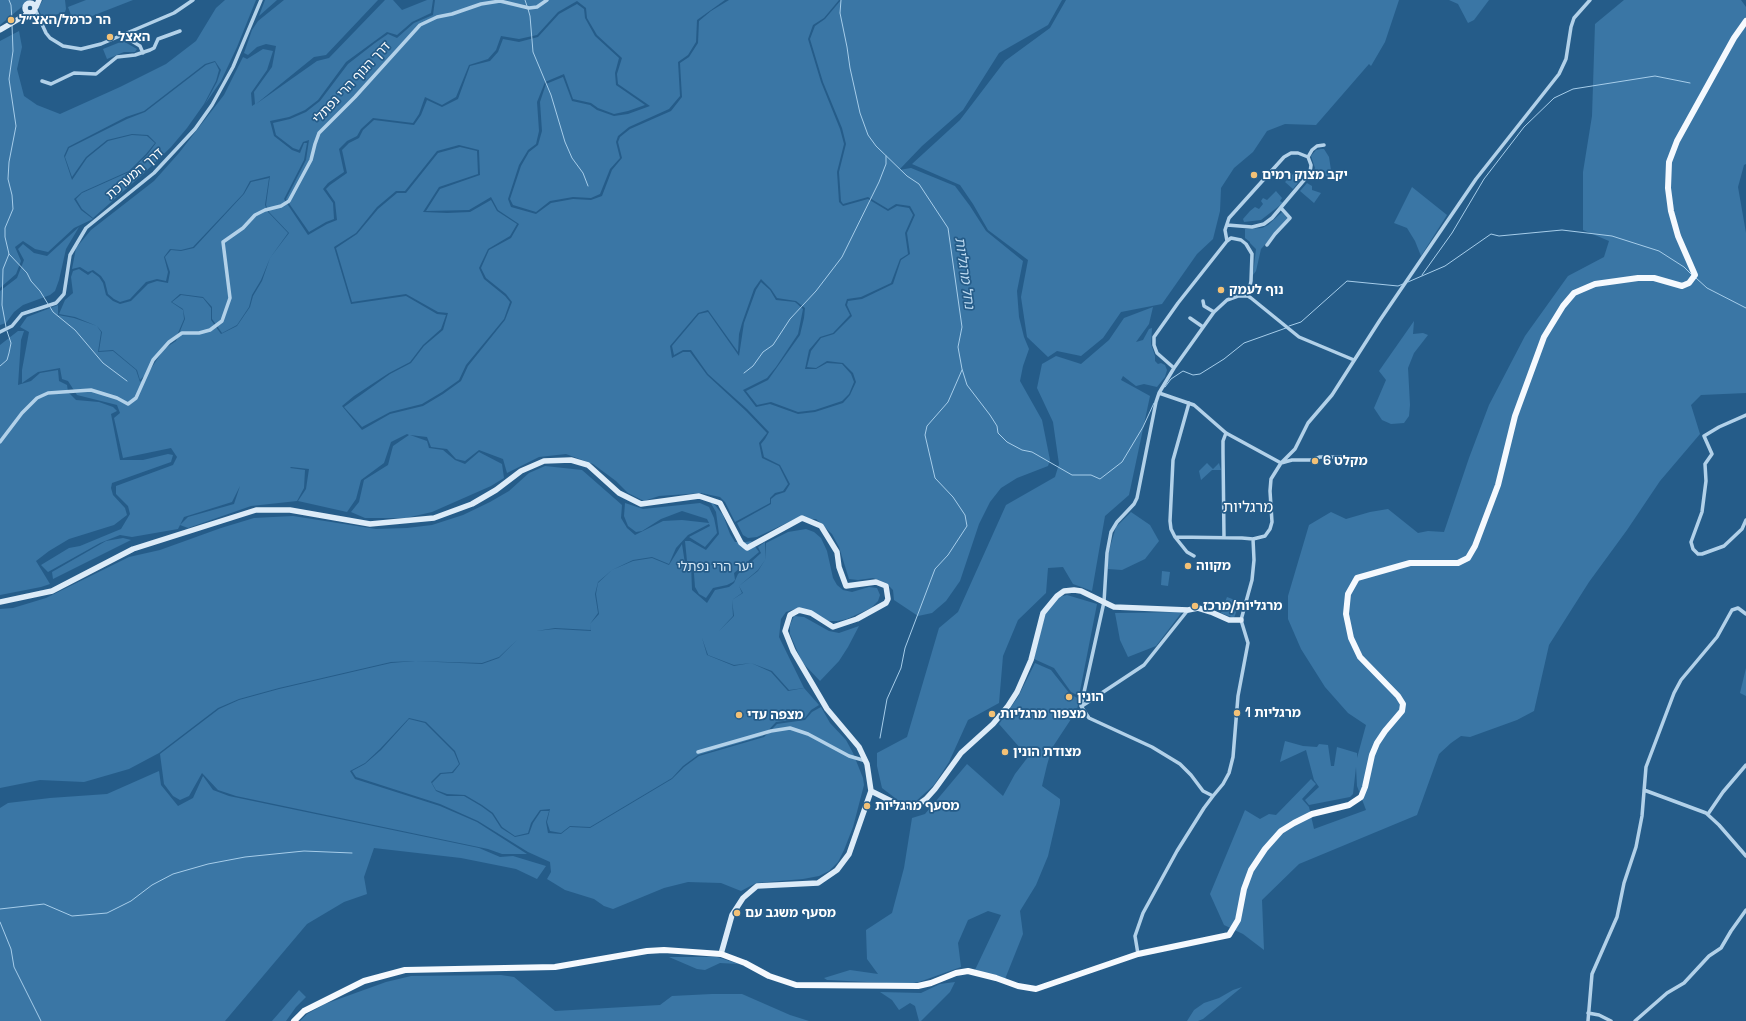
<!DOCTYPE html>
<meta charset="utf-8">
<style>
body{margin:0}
canvas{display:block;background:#255c89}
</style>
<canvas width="1746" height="1021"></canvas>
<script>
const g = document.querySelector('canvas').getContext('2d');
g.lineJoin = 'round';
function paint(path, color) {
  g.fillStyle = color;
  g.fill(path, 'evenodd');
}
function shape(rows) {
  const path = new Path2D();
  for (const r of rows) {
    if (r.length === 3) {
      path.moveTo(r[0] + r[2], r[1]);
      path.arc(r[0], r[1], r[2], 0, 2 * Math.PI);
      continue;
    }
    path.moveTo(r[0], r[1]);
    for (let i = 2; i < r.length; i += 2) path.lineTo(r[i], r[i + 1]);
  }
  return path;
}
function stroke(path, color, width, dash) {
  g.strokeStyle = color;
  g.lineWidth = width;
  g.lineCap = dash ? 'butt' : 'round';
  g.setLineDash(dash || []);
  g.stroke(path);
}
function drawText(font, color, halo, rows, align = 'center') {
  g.font = font + ' "Space Grotesk","Noto Sans Hebrew",sans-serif';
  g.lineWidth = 3.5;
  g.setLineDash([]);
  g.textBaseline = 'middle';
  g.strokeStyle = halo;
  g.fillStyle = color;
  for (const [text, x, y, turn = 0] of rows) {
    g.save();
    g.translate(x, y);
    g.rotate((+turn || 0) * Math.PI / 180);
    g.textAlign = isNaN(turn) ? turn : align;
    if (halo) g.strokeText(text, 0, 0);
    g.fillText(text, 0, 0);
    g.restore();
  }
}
paint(shape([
 [0,0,30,0,0,25],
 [43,0,65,0,66,9,65,12,44,18,42,17,38,8],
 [86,0,133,0,74,23,68,7],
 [225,0,256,0,237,47,221,81,205,104,217,82,221,70,215,61,205,64,144,111,126,117,68,147,64,156,72,180,87,158,108,141,132,135,147,136,155,143,146,154,129,171,82,192,74,199,81,210,93,219,74,228,48,252,35,249,23,241,15,247,21,261,16,274,0,288,0,41,19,31,22,47,17,69,24,96,37,105,60,114,120,87,166,64,196,41,216,8],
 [265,0,277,0,259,16],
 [284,0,378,0,326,55,314,57,256,104,317,61,329,58,385,0,393,0,402,10,427,0,433,0,431,13,412,22,397,35,387,32,346,62,318,100,305,110,289,117,270,121,274,136,292,150,300,153,304,143,307,143,304,160,284,199,308,235,327,224,337,220,335,202,326,189,330,185,347,173,342,150,349,143,359,138,363,130,374,120,414,125,421,115,427,100,442,107,458,99,470,66,490,61,498,52,503,39,519,42,538,37,559,14,577,4,584,9,585,18,595,36,619,58,615,73,616,85,645,105,628,111,614,114,598,108,591,103,573,99,564,74,545,82,537,102,539,131,536,144,528,150,519,165,508,199,511,207,536,214,551,203,573,199,591,200,602,196,612,170,622,158,618,142,620,137,630,129,671,111,682,97,680,63,689,57,698,43,699,21,711,11,729,0,839,0,824,18,813,25,808,39,821,82,840,129,844,144,837,172,839,202,843,206,868,199,888,211,897,206,909,208,913,215,905,233,908,254,900,259,891,283,861,297,847,299,845,305,850,315,833,333,820,337,809,350,805,369,816,369,827,363,842,364,851,374,854,382,849,394,842,401,815,410,798,412,771,402,757,405,746,391,768,380,800,335,804,318,805,308,796,301,777,298,771,289,761,279,754,289,742,323,739,334,738,352,708,310,698,313,670,346,672,358,683,352,690,352,707,375,746,411,767,433,759,443,762,458,779,466,788,484,783,491,775,493,770,498,770,503,735,522,725,502,720,497,701,493,659,496,644,501,628,493,616,481,593,464,566,454,539,457,507,473,503,459,479,450,465,461,456,459,447,449,431,447,427,437,410,435,427,441,429,448,443,450,455,460,465,464,479,452,502,464,504,478,491,486,432,512,406,518,365,518,351,512,359,502,364,480,388,465,393,446,409,435,407,434,391,442,384,463,361,480,356,499,347,512,298,501,306,489,309,469,291,467,290,468,305,470,304,488,297,501,251,506,188,528,180,525,178,529,132,537,120,535,100,543,48,572,41,565,69,548,80,546,121,529,130,514,128,506,116,494,116,486,173,465,177,457,171,448,123,458,114,418,120,413,117,405,77,395,68,381,62,379,60,368,38,372,22,383,22,370,29,332,20,327,27,317,58,305,58,315,74,318,97,326,101,332,98,352,113,351,136,370,140,382,146,376,164,349,176,341,185,319,183,309,172,302,181,295,203,298,211,308,211,320,221,334,237,326,250,307,253,296,262,281,270,258,289,233,269,212,266,205,270,176,250,181,243,194,193,247,181,250,170,249,164,257,168,272,166,281,157,279,146,282,130,299,120,302,114,299,108,294,105,282,101,276,93,270,88,272,80,267,72,269,76,248,91,230,154,181,179,153,224,95,243,57,247,59,263,49,273,51,267,70,251,93,252,106,255,104,254,92,272,67,276,46,266,44,257,47,248,55,244,53,252,30,258,21],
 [459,145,479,150,480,175,440,189,426,211,469,210,491,197,498,210,519,224,511,238,489,250,481,268,486,278,506,294,512,302,505,320,468,366,461,381,443,394,423,406,390,414,362,430,342,406,354,396,389,373,410,362,423,345,441,329,446,315,437,314,406,296,351,304,334,247,356,233,377,207,396,191,405,191,437,151],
 [240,486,234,504,188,517,180,525,184,517,232,502],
 [435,0,725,0,697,20,696,42,688,55,678,62,680,96,669,109,629,127,618,136,616,142,620,158,610,169,600,194,591,198,573,197,550,201,536,212,513,205,510,199,521,166,529,152,538,145,542,131,540,102,546,84,563,77,572,101,590,105,597,110,614,116,628,114,650,106,618,84,617,74,622,58,597,35,587,18,586,8,577,1,558,12,537,35,519,39,501,36,496,50,488,59,469,65,456,97,442,105,425,97,419,114,413,123,373,118,361,129,357,136,347,141,339,149,344,172,328,183,323,189,333,203,334,219,326,222,309,232,286,199,306,160,309,140,303,142,299,150,293,148,276,135,273,123,290,119,306,112,320,101,348,64,375,43,388,34,397,38,414,23,433,15],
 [841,0,1062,0,1048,25,999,53,963,110,922,146,899,170,911,168,955,186,970,206,986,231,1023,261,1017,291,1019,317,1024,337,1029,349,1023,366,1020,381,1042,420,1050,460,1048,466,1017,478,1001,488,990,502,979,524,960,581,946,601,932,613,918,616,894,600,893,590,886,583,873,578,858,580,849,579,839,547,832,534,816,519,795,519,757,537,748,538,743,535,737,523,771,504,771,499,776,495,785,492,790,484,780,465,764,457,761,444,765,439,769,432,747,409,708,374,691,350,683,350,674,355,672,346,699,314,708,312,739,356,744,323,756,290,761,282,770,290,776,300,795,302,803,309,798,334,776,367,767,378,743,390,756,407,770,404,798,414,815,412,843,403,850,395,856,382,853,373,843,363,827,361,816,368,807,367,811,351,821,338,834,334,852,316,847,305,848,301,862,299,893,284,901,260,910,254,907,233,915,215,910,206,896,204,888,209,868,197,843,204,841,201,839,172,846,144,842,128,823,82,810,39,815,26,825,19],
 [1066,0,1399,0,1385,42,1371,66,1369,64,1316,125,1285,124,1267,131,1253,152,1234,168,1221,188,1220,211,1213,239,1197,254,1162,304,1121,312,1103,338,1081,356,1057,351,1048,357,1027,337,1021,297,1028,260,988,230,973,204,960,185,912,164,960,120,1005,61,1050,28],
 [1449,0,1489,0,1474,20,1468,23,1458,4],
 [1624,0,1741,0,1746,7,1746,164,1744,165,1738,187,1746,233,1746,393,1701,395,1691,405,1700,434,1660,481,1627,530,1589,582,1549,645,1534,711,1517,720,1470,737,1461,736,1451,743,1439,754,1417,815,1299,864,1262,900,1264,950,1243,934,1224,925,1210,894,1245,810,1260,819,1269,814,1276,815,1311,779,1316,784,1302,799,1309,807,1314,829,1366,810,1357,786,1356,767,1353,794,1350,797,1309,805,1305,800,1319,787,1314,780,1306,750,1280,762,1285,741,1303,746,1317,747,1319,744,1328,745,1331,766,1334,766,1337,747,1357,753,1357,758,1366,725,1348,713,1325,687,1301,649,1288,619,1288,596,1309,525,1331,512,1346,519,1370,512,1388,509,1418,533,1428,531,1444,532,1469,458,1489,405,1525,336,1568,276,1604,257,1609,241,1583,230,1583,172,1592,116,1595,24],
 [123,41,137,49,135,52,124,52,107,59,103,49],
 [215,62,219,70,216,81,204,104,187,128,171,147,142,175,93,218,82,209,76,199,82,193,129,172,147,155,156,143,148,135,132,134,107,140,86,157,72,177,65,157,69,148,127,119,145,112,206,65],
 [460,147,477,151,478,174,439,187,423,212,447,213,470,212,491,200,497,211,517,224,510,236,488,249,479,268,484,279,505,296,510,302,504,319,466,365,459,380,442,392,422,404,390,412,362,427,344,407,390,374,411,363,424,346,443,330,448,313,438,312,406,294,352,302,336,248,357,234,378,209,397,193,406,193,438,153],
 [1321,149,1324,149,1329,157,1331,170,1329,178,1325,175,1312,174,1315,168,1311,156,1316,150],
 [1294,173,1301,179,1293,189,1285,182],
 [269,178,265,205,268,212,288,233,270,258,261,280,252,295,249,307,237,325,222,333,212,319,212,307,203,297,180,294,171,302,183,310,184,319,175,340,163,349,145,375,140,380,137,370,113,350,99,351,102,332,97,326,75,317,59,314,65,300,73,293,71,277,73,271,79,269,88,275,92,272,99,277,103,283,106,295,113,301,120,304,131,301,148,284,157,281,168,283,170,272,165,257,171,250,181,251,194,248,244,194,251,182],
 [1307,183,1312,186,1312,190,1321,193,1314,203,1300,191],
 [1412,187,1447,215,1421,256,1415,241,1407,228,1394,223],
 [1276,191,1282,198,1280,201,1283,203,1261,220,1244,222,1243,219,1250,211,1255,207,1259,209,1263,204,1261,201,1263,198,1267,200],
 [1282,212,1288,219,1261,249,1256,271,1253,275,1256,249,1250,243,1250,242,1245,238,1245,229,1262,228,1268,225],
 [79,227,66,249,59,280,55,291,50,295,23,305,14,312,6,323,0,325,0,291,17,278,24,260,18,249,23,244,34,253,47,256],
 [1153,307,1149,324,1136,342,1143,340,1149,329,1152,328,1151,344,1155,356,1155,361,1158,364,1161,363,1165,365,1167,370,1165,377,1157,387,1144,384,1136,386,1123,376,1121,380,1150,396,1129,495,1105,516,1092,591,1073,584,1063,567,1048,568,1046,593,1018,620,1003,656,999,703,968,720,949,762,934,785,915,802,899,801,882,788,877,766,877,753,907,737,939,628,958,612,1006,505,1055,477,1059,464,1053,422,1037,388,1042,364,1056,356,1081,364,1109,340,1124,318],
 [1414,321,1413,334,1423,333,1428,335,1414,353,1408,368,1410,405,1409,416,1404,423,1391,424,1382,420,1374,408,1386,380,1379,371],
 [18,331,24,331,21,340,18,385,31,381,40,373,58,370,59,381,67,385,68,392,76,400,99,402,113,407,117,411,111,414,120,460,143,460,168,454,173,455,171,462,112,483,111,488,113,495,125,508,127,515,114,525,69,539,49,551,36,561,50,584,41,587,0,595,0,345],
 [1207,463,1213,469,1219,463,1221,470,1212,470,1201,480,1199,471],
 [545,466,582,470,622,505,621,518,627,528,635,535,663,521,682,520,709,523,707,519,682,511,661,519,642,531,636,532,628,526,624,516,625,503,643,509,700,503,709,507,714,518,717,533,705,547,689,537,710,526,709,524,688,535,676,548,669,564,652,557,633,560,612,570,598,582,595,594,598,613,590,624,591,630,555,628,536,631,517,640,499,657,482,663,415,661,391,662,279,688,239,699,218,708,159,753,129,769,84,782,40,780,0,788,0,609,13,608,46,598,129,557,160,550,221,528,254,518,293,516,376,529,407,528,432,525,463,515,490,502,509,491,529,473],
 [709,500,714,504,723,515,730,534,735,542,746,542,751,541,759,552,734,573,735,580,733,582,727,585,713,588,706,598,699,594,695,587,693,561,687,561,685,541,690,541,706,550,719,534,716,512],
 [1131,512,1150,525,1159,541,1145,559,1122,570,1108,569,1108,554,1116,527],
 [806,529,814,532,821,538,827,551,833,578,837,585,843,590,852,592,869,587,877,588,880,595,878,601,871,608,847,619,838,621,828,621,795,609,786,612,781,619,779,637,804,688,789,690,772,671,751,663,734,665,708,655,702,638,719,631,734,616,732,600,743,593,739,586,758,571,765,560,766,543,788,532],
 [123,538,131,540,53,579,52,572,106,541],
 [765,542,765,560,758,570,739,586,742,593,732,600,733,616,719,631,702,638,707,655,734,666,751,663,771,672,788,691,804,688,819,705,811,710,805,718,776,722,763,736,698,755,683,766,672,778,590,827,570,826,561,833,550,831,547,822,550,809,540,810,531,823,528,833,515,836,502,827,493,813,482,805,465,795,447,794,436,790,432,783,441,774,453,773,460,764,455,751,426,722,409,718,380,749,365,763,350,771,355,779,440,806,477,822,527,854,502,854,488,849,236,796,218,790,202,773,189,796,180,800,173,796,164,784,160,754,219,709,239,700,279,689,391,663,415,661,482,664,499,658,517,640,536,631,555,629,591,631,590,624,599,614,596,594,598,583,612,570,633,561,652,558,669,565,682,544,685,564,691,564,692,590,707,603,715,590,729,587,734,583,738,574,761,553,758,547],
 [1162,571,1170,572,1168,586,1161,585],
 [1067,595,1097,604,1079,696,1071,692,1054,668,1034,659,1046,610,1059,597],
 [1227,597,1240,602,1234,618,1221,613],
 [1182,612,1156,646,1128,657,1120,640,1115,613],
 [794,616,804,617,829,631,839,633,859,626,848,647,839,661,820,681,802,662,790,634,790,625],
 [1035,663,1051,670,1070,694,1079,699,1077,710,1052,748,1047,765,1042,786,1060,799,1060,804,1048,856,1036,885,1020,911,1023,934,1005,979,975,970,1001,915,988,911,968,920,958,943,961,967,919,982,907,984,827,980,824,978,850,970,878,974,867,959,866,930,892,913,904,868,912,818,925,814,967,764,1003,796,1015,774,1028,757,999,724,1018,697],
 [1746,668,1746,696,1740,693],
 [821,707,830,723,846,740,853,753,863,778,864,785,853,827,844,850,838,862,829,871,819,876,803,879,756,883,741,891,721,883,688,882,664,888,613,909,604,906,594,899,565,890,547,879,551,872,550,862,528,852,478,821,440,804,356,777,352,771,365,764,381,750,409,719,425,723,454,752,459,764,452,772,440,773,431,782,436,791,447,796,464,796,481,806,492,814,501,828,515,837,529,834,533,823,541,811,549,811,546,822,548,833,561,834,570,827,590,828,672,779,684,767,699,756,764,737,777,724,805,720,812,712],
 [159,771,161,785,178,806,193,798,203,776,213,790,229,796,479,848,500,857,513,856,546,866,537,879,516,869,461,858,374,848,364,877,367,894,344,902,307,924,225,1021,0,1021,0,808,8,803,50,798,107,794],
 [669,957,717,957,739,964,720,963,705,970,697,969],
 [501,975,514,977,555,1011,660,1005,672,996,712,994,742,994,790,1015,809,1021,300,1021,307,1014,325,1004,386,982,411,976],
 [955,982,950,992,921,1021,919,1021,915,1006,910,1003,899,1010,892,1000,880,992,921,993,940,984],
 [1242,987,1203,1019,1198,1021,1187,1021,1194,1010,1204,1003,1219,998,1233,990],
 [299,990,306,997,296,1007,286,1021,272,1021]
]), '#3a76a5');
stroke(shape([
 [9,0,11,5,12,20],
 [525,0,527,6],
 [841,0,840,13,847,47,850,68,860,113,868,135,876,146,907,176,919,184,948,228,962,327,958,347,962,369,967,385,990,415,997,426,998,433,1007,442,1022,450,1032,452,1072,475,1091,475,1100,479,1122,462,1143,427,1154,403],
 [528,9,530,16,533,52,551,95,565,142,572,158,583,173,588,186],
 [9,254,27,273,31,281,40,291,48,304],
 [1422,275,1452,233,1484,179,1524,127,1554,98,1573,89,1655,76,1690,83],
 [1696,278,1707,288,1746,308],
 [1408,282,1445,266,1491,234,1499,236,1562,230,1612,236,1659,251,1684,267,1692,275],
 [50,307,53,312,75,330,103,363,127,381],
 [1289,326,1301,322,1347,281,1398,286,1403,284],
 [6,327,2,305,3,269,9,254,5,237,5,228,13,209,12,195,8,179,9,162,16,126,9,79,13,51,12,25],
 [0,366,7,360,9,353,11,343,7,331],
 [744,373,753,366,763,352,773,345,790,319,816,291,842,257,879,182,886,164,886,156],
 [1165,387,1171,379,1183,371,1193,375,1200,374,1224,359,1244,343,1286,328],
 [880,738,887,699,901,668,905,648,935,569,948,555,967,526,965,515,953,497,935,478,925,435,927,426,948,402,962,370],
 [0,909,44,904,72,916,107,913,131,901,152,885,173,874,208,864,245,857,304,851,352,853],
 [0,922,11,949,14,967,41,1021]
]), '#a6cdea', 1);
stroke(shape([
 [35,9,46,33,50,38,63,46,81,49,101,44,174,13,193,0],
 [125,34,130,40,140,46,143,53],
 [42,81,51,84,74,73,96,74,117,57,135,55,150,50,154,48,158,39,180,31],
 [1308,157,1312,150,1317,146,1324,145],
 [1227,225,1252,227,1264,224,1272,218,1310,173,1311,165,1308,157,1298,153,1291,153,1284,157,1229,218,1225,230,1227,241,1231,238,1241,240,1246,244,1252,254,1251,281,1248,296],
 [1267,245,1275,234,1290,218,1281,208],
 [1203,301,1204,306,1214,312],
 [1190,318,1203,327],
 [0,332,12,326,22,314,56,303,64,294,70,255,86,228,154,173,195,129,212,105,233,67,261,0],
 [1174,368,1157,353,1154,345,1154,337,1178,303,1227,241],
 [1159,393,1194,405,1226,433,1281,463,1292,460,1312,460,1320,457,1347,457],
 [1189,403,1173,460,1170,521,1171,529,1175,537,1187,552,1194,556],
 [1746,415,1719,427,1704,436,1712,454,1705,464,1706,481,1702,512,1691,542,1693,549,1698,554,1702,554,1724,546,1742,529,1746,520],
 [0,442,22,413,37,398,48,393,91,390,117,398,128,404,136,398,153,360,169,342,182,333,199,333,210,330,222,321,230,298,223,242,243,228,255,215,265,210,281,206,289,201,311,160,315,144,319,133,355,97,420,25,437,17,452,14,481,4,500,1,529,8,537,7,547,0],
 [1175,537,1242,538,1253,539,1265,536,1270,529,1272,522,1270,491,1271,479,1281,463,1295,449,1308,423,1332,395,1380,320,1476,179,1559,74,1566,59,1571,27,1574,18,1590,0],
 [1224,537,1223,453,1223,441,1226,433],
 [1253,539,1254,560,1252,580,1241,620,1248,643,1238,696,1233,757,1229,773,1223,784,1213,796,1203,791,1191,775,1180,764,1152,747,1089,718,1081,706,1104,602,1107,553,1111,532,1117,522,1134,504,1137,498,1156,402,1159,393,1174,368,1214,312,1227,300,1238,296,1248,296,1251,298,1299,337,1354,360],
 [1082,706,1144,665,1188,610],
 [698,752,771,731,790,728,808,734,849,756,866,761],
 [1644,790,1706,813,1719,825,1746,856],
 [1708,814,1723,792,1746,765],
 [1138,954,1135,936,1143,913,1177,851,1204,808,1213,796],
 [1588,1013,1599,1015,1611,1021],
 [1588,1021,1592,974,1617,917,1624,883,1636,847,1642,816,1646,767,1674,693,1681,680,1717,637,1732,610,1738,608,1746,614],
 [1635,1021,1667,993,1684,983,1709,956,1721,948,1731,931,1746,910]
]), '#b2d1e9', 3.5);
stroke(shape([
 [30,8,5],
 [36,7,39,0],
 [0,30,29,13],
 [0,602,52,591,133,549,256,510,290,510,370,524,434,518,472,504,496,490,521,471,544,461,571,460,588,465,619,493,641,504,699,496,720,503,741,543,747,548,802,518,821,526,837,552,839,567,846,586,876,582,886,586,888,599,886,603,857,619,833,627,811,613,799,610,790,615,785,631,793,651,827,709,859,747,867,764,871,791,849,854,837,870,818,883,757,886,743,898,732,915,721,954],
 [871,791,903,807,919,804,926,799,935,789,961,753,993,724,1008,706,1017,692,1031,660,1043,613,1057,596,1064,591,1074,590,1081,591,1114,607,1188,610,1198,608,1211,612,1229,620,1241,620]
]), '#dcebf8', 5.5);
stroke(shape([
 [294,1021,304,1011,364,981,405,970,555,967,647,951,664,950,721,954,745,963,769,976,796,985,918,986,931,983,956,973,968,971,996,978,1018,986,1036,989,1138,954,1229,935,1238,920,1244,889,1251,870,1265,849,1281,831,1294,823,1312,814,1349,805,1361,797,1365,787,1372,755,1377,743,1385,731,1402,711,1403,704,1398,696,1360,657,1351,638,1346,614,1348,594,1357,578,1410,563,1458,563,1468,558,1475,546,1498,485,1515,416,1544,337,1563,306,1574,293,1595,284,1638,278,1654,278,1682,286,1689,283,1695,275,1678,236,1671,211,1668,188,1669,162,1677,141,1734,38,1746,21]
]), '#f5f9fe', 6);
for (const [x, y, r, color] of [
 [11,20,4,"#f3c176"],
 [110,37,4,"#f3c176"],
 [1254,175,4,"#f3c176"],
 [1221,290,4,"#f3c176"],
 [1315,461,4,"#f3c176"],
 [1188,566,4,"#f3c176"],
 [1195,606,4,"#f3c176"],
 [1069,697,4,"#f3c176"],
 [1237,713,4,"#f3c176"],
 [992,714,4,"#f3c176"],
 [739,715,4,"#f3c176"],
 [1005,752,4,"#f3c176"],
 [867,806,4,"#f3c176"],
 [737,913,4,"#f3c176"]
]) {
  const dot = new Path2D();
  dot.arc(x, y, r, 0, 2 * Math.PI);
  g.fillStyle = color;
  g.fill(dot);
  stroke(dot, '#255c89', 1.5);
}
drawText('bold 13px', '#fff', '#255c89', [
 ["הר כרמל/האצ״ל",19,20],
 ["האצל",118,37],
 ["יקב מצוק רמים",1262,175],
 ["נוף לעמק",1229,290],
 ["מקלט 6",1323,461],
 ["מקווה",1196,566],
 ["מרגליות/מרכז",1203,606],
 ["הונין",1077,697],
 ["מרגליות 1",1245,713],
 ["מצפור מרגליות",1000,714],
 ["מצפה עדי",747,715],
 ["מצודת הונין",1013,752],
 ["מסעף מרגליות",875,806],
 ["מסעף משגב עם",745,913]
], 'left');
drawText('13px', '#fff', '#255c89', [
 ["דרך הנוף הרי נפתלי",352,83,-47],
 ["דרך המערכת",135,174,-41]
]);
drawText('13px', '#d6e9f7', '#255c89', [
 ["יער הרי נפתלי",715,567]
]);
drawText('italic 14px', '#bddaf1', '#255c89', [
 ["נחל מרגליות",964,273,82]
]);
drawText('15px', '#fff', '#255c89', [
 ["מרגליות",1248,508]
]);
</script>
